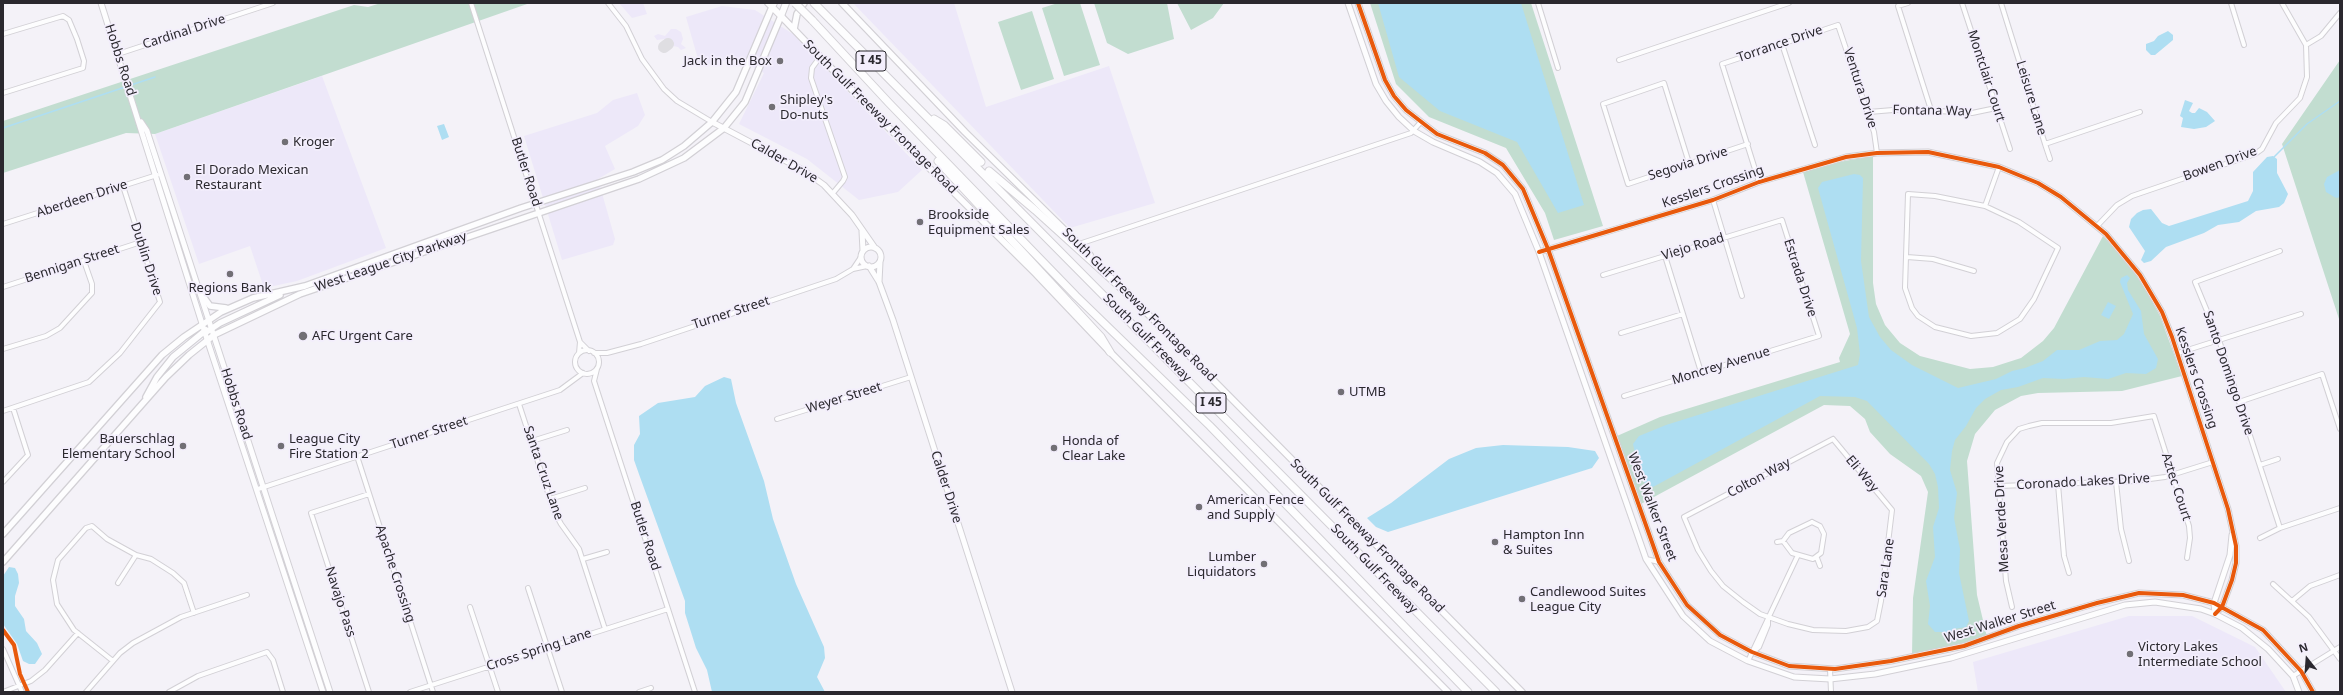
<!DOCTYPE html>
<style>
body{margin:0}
#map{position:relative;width:2343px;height:695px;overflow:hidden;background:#f4f2f8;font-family:"Noto Sans",sans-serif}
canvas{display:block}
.frame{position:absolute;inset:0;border:4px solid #2a282e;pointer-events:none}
.north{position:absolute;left:2287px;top:639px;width:40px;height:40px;-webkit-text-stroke:3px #f3eefc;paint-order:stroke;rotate:343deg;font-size:11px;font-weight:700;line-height:16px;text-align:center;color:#2a282e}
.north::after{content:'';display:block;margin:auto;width:14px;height:18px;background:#2a282e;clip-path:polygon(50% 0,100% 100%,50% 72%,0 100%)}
</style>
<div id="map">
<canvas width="2343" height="695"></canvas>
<div class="frame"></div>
<div class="north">N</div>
</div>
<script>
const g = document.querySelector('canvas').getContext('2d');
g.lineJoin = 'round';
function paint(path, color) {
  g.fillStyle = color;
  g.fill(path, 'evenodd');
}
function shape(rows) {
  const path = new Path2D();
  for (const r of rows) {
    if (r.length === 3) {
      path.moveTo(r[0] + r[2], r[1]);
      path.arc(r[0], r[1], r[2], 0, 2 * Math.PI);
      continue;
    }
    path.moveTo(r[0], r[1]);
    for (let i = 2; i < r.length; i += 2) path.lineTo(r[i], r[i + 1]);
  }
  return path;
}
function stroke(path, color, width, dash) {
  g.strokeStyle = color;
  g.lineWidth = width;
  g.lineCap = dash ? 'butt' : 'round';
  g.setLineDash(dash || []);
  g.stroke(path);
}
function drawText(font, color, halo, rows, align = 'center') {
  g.font = font + ' "Noto Sans",sans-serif';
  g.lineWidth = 3.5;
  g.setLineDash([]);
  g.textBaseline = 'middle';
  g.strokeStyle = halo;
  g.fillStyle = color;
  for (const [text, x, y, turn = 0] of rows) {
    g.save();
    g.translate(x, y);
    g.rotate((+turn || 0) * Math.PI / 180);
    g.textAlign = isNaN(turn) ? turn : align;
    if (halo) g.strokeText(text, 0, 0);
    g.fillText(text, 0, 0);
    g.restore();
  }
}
paint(shape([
 [619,3,643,3,647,14,632,18],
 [853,3,954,3,986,107,1109,66,1155,203,1070,228],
 [722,6,755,10,793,34,922,170,898,192,859,200,807,159,739,124,764,73,736,58,700,66,686,17],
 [671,29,676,29,681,32,683,39,681,44,686,48,681,50,678,47,668,45,662,52,659,49,666,43,664,39,657,40,654,36,658,34,665,36],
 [322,76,386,248,297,281,264,288,250,246,199,264,155,134],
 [637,93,645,115,638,126,605,146,615,169,598,179,615,239,613,245,562,260,524,136,597,113,613,100],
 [2129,616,2192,616,2255,647,2286,692,1978,692,1973,662]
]), '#ede8f9');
paint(shape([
 [381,3,530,3,155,134,126,133,3,173,3,121,354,5,368,7],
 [1058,3,1080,3,1100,65,1064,76,1042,8],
 [1094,3,1167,3,1174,39,1128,54,1107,43],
 [1177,3,1224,3,1213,18,1191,30],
 [1370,3,1531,3,1603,226,1554,240,1545,213,1506,148,1429,117,1396,84],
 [1032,11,1054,79,1021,90,998,22],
 [2340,60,2340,322,2282,144],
 [1873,156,1873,283,1876,304,1885,325,1900,343,1920,356,1970,369,1993,367,2021,358,2043,341,2054,328,2103,236,2129,264,2147,292,2160,316,2182,376,2122,391,2038,393,2021,396,1995,410,1975,434,1967,461,1977,595,1987,637,1965,644,1912,655,1913,598,1928,492,1921,476,1890,454,1870,432,1865,419,1850,406,1824,405,1641,504,1617,436,1660,417,1840,362,1839,358,1850,334,1803,172,1839,162]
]), '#c2ddd0');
paint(shape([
 [1378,3,1521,3,1584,205,1558,213,1517,142,1440,111,1399,77],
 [2168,31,2173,35,2173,40,2155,55,2151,55,2146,50,2146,44,2154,41,2158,36],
 [2185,100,2193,103,2189,111,2192,113,2195,113,2199,108,2207,112,2215,121,2206,127,2194,129,2181,127,2183,118,2180,116],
 [444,124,449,137,442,140,437,126],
 [2273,156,2277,159,2277,173,2288,194,2284,203,2279,207,2256,211,2239,222,2218,225,2204,233,2166,247,2151,261,2144,263,2141,260,2145,251,2129,227,2131,219,2137,213,2143,210,2151,209,2162,223,2169,226,2248,201,2253,191,2253,172,2267,157],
 [2340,170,2340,197,2336,198,2326,192,2324,184,2327,177],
 [1854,174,1860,175,1863,178,1861,261,1869,317,1880,337,1891,350,1912,365,1958,388,1996,379,2012,371,2025,368,2043,361,2057,350,2079,350,2100,341,2117,340,2124,334,2133,314,2120,282,2121,278,2127,275,2130,278,2127,283,2128,290,2141,311,2144,334,2158,359,2156,368,2146,374,2126,373,2108,379,2084,377,2064,379,2043,378,2018,387,2001,390,1985,399,1976,408,1966,426,1955,440,1952,451,1950,470,1957,493,1954,518,1960,549,1959,573,1969,621,1966,627,1954,629,1954,640,1951,641,1945,632,1935,632,1928,624,1930,606,1926,581,1935,557,1933,527,1939,508,1938,487,1935,474,1929,464,1867,401,1855,397,1820,396,1653,487,1645,484,1638,467,1633,444,1639,436,1666,425,1858,365,1860,354,1857,328,1818,188,1822,182],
 [2108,302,2116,306,2109,319,2101,315],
 [724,377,731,379,736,403,764,481,773,519,796,584,824,647,825,658,817,677,825,692,712,692,707,670,696,648,685,613,685,601,640,477,634,460,634,445,640,434,639,416,658,403,695,397,705,386],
 [1503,445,1568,447,1595,451,1599,458,1592,468,1388,532,1376,527,1367,518,1391,503,1449,459,1476,448],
 [9,567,15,568,18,574,19,583,15,596,15,606,24,619,26,631,37,643,42,654,35,664,29,664,23,661,17,644,3,624,3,576]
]), '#aedef2');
stroke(shape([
 [3,128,155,77],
 [2274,157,2307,124,2340,101]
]), '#aedef2', 1.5);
stroke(shape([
 [664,47,668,44]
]), '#dfdee2', 12);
const minor = shape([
 [471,3,580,342,579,353],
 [608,3,626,26,642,59,664,89,677,101,712,122],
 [1538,3,1558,68],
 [1908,3,1898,6,1931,110],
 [1962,3,2010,149],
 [2001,3,2045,144,2140,112],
 [2231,3,2244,45],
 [3,34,63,16,69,20,77,39,84,61,83,68,3,93],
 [1782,44,1815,145],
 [2306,45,2321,36,2340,13],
 [118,54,273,3],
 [820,57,812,68,811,78,845,177,843,181,833,193],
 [1619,60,1789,3],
 [1869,112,1905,109,1972,113,1996,108],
 [2045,144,2050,159],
 [1689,163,1664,83,1603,104,1628,184,1748,144],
 [1759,182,1722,64,1838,25,1874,132,1877,153],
 [1908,194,1935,196,1985,206,2019,222,2058,248,2034,299,2020,319,1997,333,1971,336,1935,327,1918,316,1912,308,1905,288,1908,194],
 [1713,200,1742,296],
 [1985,206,1999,167],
 [3,224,157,175],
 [2097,226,2117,205,2132,196,2255,154,2262,149,2276,123,2300,98,2307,77,2306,45,2282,3],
 [1079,244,1411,133,1420,123],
 [2280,251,2195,282,2219,340,2280,528],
 [1665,256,1701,372],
 [1907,257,1933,259,1974,271],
 [853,269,867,266],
 [1603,275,1782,220,1819,336,1624,396],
 [3,287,141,242],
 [1621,333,1683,314],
 [580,342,589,351],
 [3,349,46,336,60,328,92,293,92,284,84,261],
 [587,362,12],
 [594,353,607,353,641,344,836,279,853,269,861,257],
 [2178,353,2301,314],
 [597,369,594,381,695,692],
 [2239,402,2322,374,2340,429],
 [519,404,554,511,561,524,579,549,605,629],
 [3,411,89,382,120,353,160,302,123,186],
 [777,419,911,377],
 [1833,439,1892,510,1881,601,1877,621,1868,627,1846,631,1813,630,1788,624,1760,614,1743,602,1723,586,1711,571,1698,550,1684,517,1833,439],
 [532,441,567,430],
 [357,456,433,692],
 [2260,465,2278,459],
 [3,482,28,455,13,408],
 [2116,482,2121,529,2129,561],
 [2058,484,2064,556,2069,573],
 [1999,486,2135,481,2165,477,2213,462],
 [258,489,560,390,583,373],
 [550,499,585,488],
 [1812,522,1820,526,1824,534,1821,553,1813,559,1792,553,1783,541,1789,533,1812,522],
 [2260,538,2280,528,2340,508],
 [1777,542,1783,541],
 [1817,558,1820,566],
 [583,559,607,552],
 [1646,559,1659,562],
 [118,583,136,555],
 [2273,584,2309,617,2340,659],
 [528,588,562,692],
 [2292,601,2310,586,2340,575],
 [470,607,498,692],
 [2012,607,2006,581,1997,463,2007,442,2019,429,2029,426,2042,423,2111,423,2154,416,2189,526,2190,538,2187,558],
 [3,649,22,692],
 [1753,652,1759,647,1768,625,1768,619],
 [113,661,74,630,57,604,53,580,58,560,86,528,92,526,107,539,136,555,151,559,173,573,184,583,194,613],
 [1748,661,1798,555],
 [1830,669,1831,692],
 [2293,676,2340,647],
 [3,692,31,681,45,670,78,633],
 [86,692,120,653,133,643,181,617,247,595],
 [169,692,198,676,267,652,273,660,283,692],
 [369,692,311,513,369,494],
 [410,692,668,609],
 [639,692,651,688]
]);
const tertiary = shape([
 [101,3,205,333,323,692],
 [1348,3,1376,84,1386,101,1399,117,1414,131,1433,142,1480,162,1497,173,1515,194,1539,252,1646,559,1683,616,1710,641,1748,661,1794,677,1830,679,1875,674,1951,658,2125,605,2155,602,2201,609,2215,614,2242,628,2268,649,2293,676,2299,692],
 [1358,3,1385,80,1394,96,1406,110,1437,134,1485,153,1503,165,1523,189,1548,249,1659,562,1687,605,1720,635,1752,652,1789,666,1835,669,1891,661,1964,646,2019,626,2097,603,2139,593,2183,595,2214,603,2263,630,2301,671,2313,692],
 [141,122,147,131,330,692],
 [712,122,803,170,824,185,852,215,875,248],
 [862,231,863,251],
 [871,257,10],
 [1539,252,1713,200,1759,182,1846,157,1877,153,1928,152,1999,167,2038,183,2061,197,2106,234,2140,275,2162,312,2172,337,2228,509,2236,546,2236,563,2232,580,2222,607,2215,614],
 [869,266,879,282,893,320,1012,692],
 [879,282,880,262],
 [2215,614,2214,603,2230,555,2232,535]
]);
const secondary = shape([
 [842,3,965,132,1090,255],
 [794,29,797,14,804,3],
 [200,292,210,306,226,308],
 [1128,294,1522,692],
 [205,333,220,323,280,295],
 [146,397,157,377,173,357,206,330],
 [3,534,162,355,184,337,221,312,253,298,305,286,521,208,633,172,662,160,684,146,712,122,736,92,772,7,768,3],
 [3,562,166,377,189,355,214,335,300,294,639,179,684,158,724,128,745,102,781,16,884,123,1036,274,1110,352,1448,692]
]);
const primary = shape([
 [774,3,772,7,781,16,786,3]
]);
const motorway = shape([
 [814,3,1496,692],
 [812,20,889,103,1076,296,1210,426,1468,692],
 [934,119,944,125,981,162],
 [938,161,1101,337,1110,352],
 [989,171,1035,210,1130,296]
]);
stroke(minor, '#d2d0d5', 6);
stroke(tertiary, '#d2d0d5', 7);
stroke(secondary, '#d2d0d5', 8);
stroke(primary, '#d2d0d5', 8);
stroke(motorway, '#d2d0d5', 9);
stroke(minor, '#fdfdfe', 4);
stroke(tertiary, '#fdfdfe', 5);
stroke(secondary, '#fdfdfe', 5.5);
stroke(primary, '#fdfdfe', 6);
stroke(motorway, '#fdfdfe', 7);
const motorwayBridge = shape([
 [795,3,812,20]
]);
stroke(motorwayBridge, '#d2d0d5', 9, []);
stroke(motorwayBridge, '#fdfdfe', 7);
stroke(shape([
 [1358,3,1385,80,1394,96,1406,110,1437,134,1485,153,1503,165,1523,189,1548,249,1659,562,1687,605,1720,635,1752,652,1789,666,1835,669,1891,661,1964,646,2019,626,2097,603,2139,593,2183,595,2214,603,2263,630,2301,671,2313,692],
 [1539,252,1713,200,1759,182,1846,157,1877,153,1928,152,1999,167,2038,183,2061,197,2106,234,2140,275,2162,312,2172,337,2228,509,2236,546,2236,563,2232,580,2222,607,2215,614],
 [3,630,14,645,20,674,28,692]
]), '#e8590c', 4);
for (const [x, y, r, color] of [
 [780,61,4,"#716f75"],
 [772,107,4,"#716f75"],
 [285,142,4,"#716f75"],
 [187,177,4,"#716f75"],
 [920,222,4,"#716f75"],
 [230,274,4,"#716f75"],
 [303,336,5,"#716f75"],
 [1341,392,4,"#716f75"],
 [183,446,4,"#716f75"],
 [281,446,4,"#716f75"],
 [1054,448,4,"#716f75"],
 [1199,507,4,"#716f75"],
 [1495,542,4,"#716f75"],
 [1264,564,4,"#716f75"],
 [1522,599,4,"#716f75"],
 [2130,654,4,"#716f75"]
]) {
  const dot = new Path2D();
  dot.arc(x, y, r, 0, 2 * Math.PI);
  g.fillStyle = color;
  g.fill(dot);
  stroke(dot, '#f3eefc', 1.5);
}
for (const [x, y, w] of [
 [871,61,30],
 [1211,403,30]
]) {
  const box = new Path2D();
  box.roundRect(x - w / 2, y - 10, w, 20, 3);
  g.fillStyle = '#f3eefc';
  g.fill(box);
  stroke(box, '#2a282e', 1);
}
drawText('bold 12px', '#2a282e', null, [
 ["I 45",871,61],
 ["I 45",1211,403]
]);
drawText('13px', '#2a282e', '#f3eefc', [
 ["Cardinal Drive",184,32,-18],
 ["Torrance Drive",1780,44,-19],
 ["Hobbs Road",120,60,72],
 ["Montclair Court",1986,76,72],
 ["Ventura Drive",1860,88,72],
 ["Leisure Lane",2031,98,73],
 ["Fontana Way",1932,111,1],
 ["South Gulf Freeway Frontage Road",880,117,45],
 ["Calder Drive",784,161,30],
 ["Segovia Drive",1688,164,-18],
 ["Bowen Drive",2220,164,-20],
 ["Butler Road",526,172,72],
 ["Kesslers Crossing",1713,187,-19],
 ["Aberdeen Drive",82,199,-18],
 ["Viejo Road",1693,247,-17],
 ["Dublin Drive",146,259,72],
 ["West League City Parkway",391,262,-19],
 ["Bennigan Street",72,264,-18],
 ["Estrada Drive",1800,278,72],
 ["South Gulf Freeway Frontage Road",1139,305,45],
 ["Turner Street",731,313,-18],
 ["South Gulf Freeway",1147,338,45],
 ["Moncrey Avenue",1721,366,-17],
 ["Santo Domingo Drive",2228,373,71],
 ["Kesslers Crossing",2196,378,71],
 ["Weyer Street",844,398,-17],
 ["Hobbs Road",236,404,72],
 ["Turner Street",429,433,-18],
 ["Santa Cruz Lane",543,473,71],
 ["Eli Way",1862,474,50],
 ["Colton Way",1759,478,-28],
 ["Coronado Lakes Drive",2083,482,-3],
 ["Calder Drive",946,487,72],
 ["Aztec Court",2176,487,72],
 ["West Walker Street",1652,507,69],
 ["Mesa Verde Drive",2002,519,-93],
 ["Butler Road",645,536,72],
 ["South Gulf Freeway Frontage Road",1367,536,45],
 ["Sara Lane",1886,568,-82],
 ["South Gulf Freeway",1374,569,46],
 ["Apache Crossing",395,574,72],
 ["Navajo Pass",340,602,72],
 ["West Walker Street",2000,622,-17],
 ["Cross Spring Lane",539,650,-18]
]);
drawText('13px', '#2a282e', '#f3eefc', [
 ["Jack in the Box",772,61,"right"],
 ["Shipley's",780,100],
 ["Do-nuts",780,115],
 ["Kroger",293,142],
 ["El Dorado Mexican",195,170],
 ["Restaurant",195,185],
 ["Brookside",928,215],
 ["Equipment Sales",928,230],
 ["Regions Bank",230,288,"center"],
 ["AFC Urgent Care",312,336],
 ["UTMB",1349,392],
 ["Bauerschlag",175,439,"right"],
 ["Elementary School",175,454,"right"],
 ["League City",289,439],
 ["Fire Station 2",289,454],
 ["Honda of",1062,441],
 ["Clear Lake",1062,456],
 ["American Fence",1207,500],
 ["and Supply",1207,515],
 ["Hampton Inn",1503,535],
 ["& Suites",1503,550],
 ["Lumber",1256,557,"right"],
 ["Liquidators",1256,572,"right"],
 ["Candlewood Suites",1530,592],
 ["League City",1530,607],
 ["Victory Lakes",2138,647],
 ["Intermediate School",2138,662]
], 'left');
</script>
